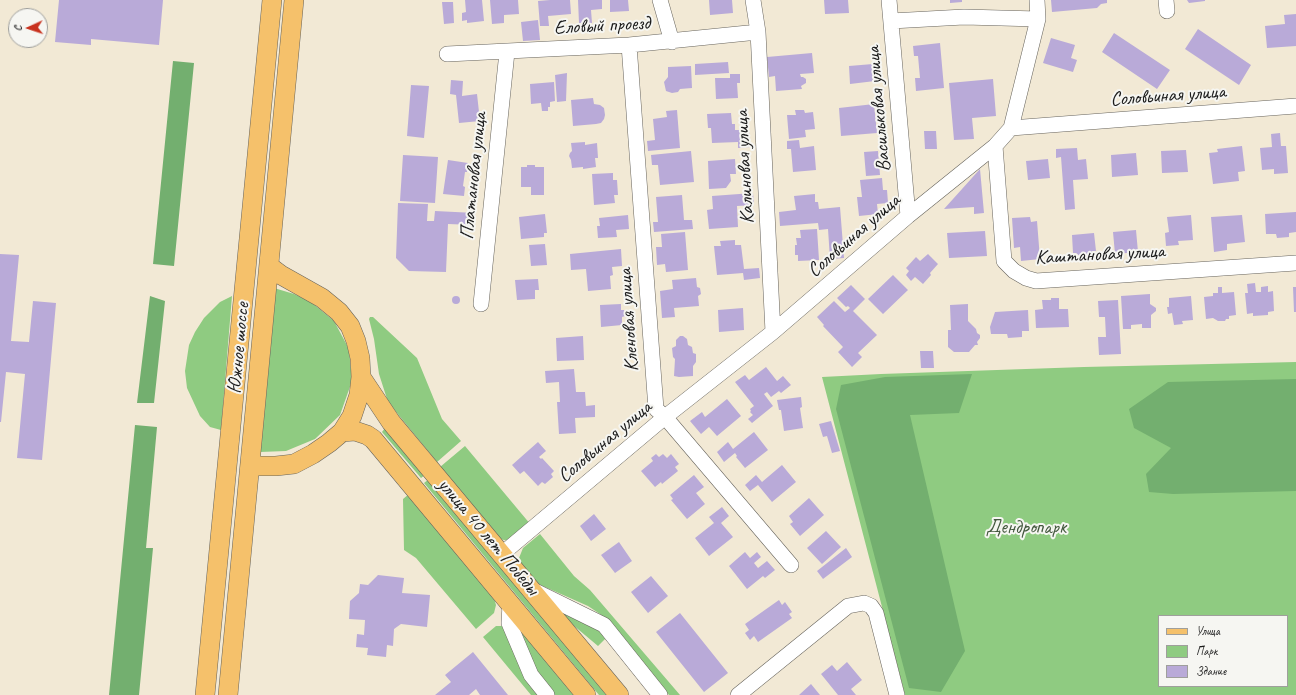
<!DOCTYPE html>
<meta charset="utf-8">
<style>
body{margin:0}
#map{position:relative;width:1296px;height:695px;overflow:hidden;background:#f2e9d5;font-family:Caveat,sans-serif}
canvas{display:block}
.legend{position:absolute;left:1158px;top:615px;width:130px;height:72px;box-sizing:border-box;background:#f6f6f2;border:1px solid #9f9f9c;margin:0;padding:5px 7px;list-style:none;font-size:12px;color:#1c1c1c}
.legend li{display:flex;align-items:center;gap:8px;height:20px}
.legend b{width:20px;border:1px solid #9f9f9c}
.north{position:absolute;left:8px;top:8px;width:40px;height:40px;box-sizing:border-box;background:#f6f6f2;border:1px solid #9f9f9c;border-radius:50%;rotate:267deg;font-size:11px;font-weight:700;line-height:16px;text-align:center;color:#1c1c1c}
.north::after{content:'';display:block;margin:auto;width:14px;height:18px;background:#c8321e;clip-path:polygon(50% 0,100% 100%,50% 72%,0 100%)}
</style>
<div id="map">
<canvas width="1296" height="695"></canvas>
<ul class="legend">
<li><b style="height:5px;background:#f5c16b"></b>Улица</li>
<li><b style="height:11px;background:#8fcb81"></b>Парк</li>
<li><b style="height:11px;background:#b9aad8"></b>Здание</li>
</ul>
<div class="north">С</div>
</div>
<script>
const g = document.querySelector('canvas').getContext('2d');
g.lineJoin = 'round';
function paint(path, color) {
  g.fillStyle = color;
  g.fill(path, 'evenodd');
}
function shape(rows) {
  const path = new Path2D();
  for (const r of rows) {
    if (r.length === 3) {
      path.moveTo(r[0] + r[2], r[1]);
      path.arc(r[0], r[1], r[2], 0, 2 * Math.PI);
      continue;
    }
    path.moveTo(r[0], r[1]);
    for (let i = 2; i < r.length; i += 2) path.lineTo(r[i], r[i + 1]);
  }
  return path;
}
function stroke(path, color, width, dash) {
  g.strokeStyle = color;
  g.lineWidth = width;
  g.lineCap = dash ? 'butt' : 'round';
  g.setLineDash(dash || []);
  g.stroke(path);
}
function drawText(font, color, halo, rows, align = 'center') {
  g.font = font + ' Caveat,sans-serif';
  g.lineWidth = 4;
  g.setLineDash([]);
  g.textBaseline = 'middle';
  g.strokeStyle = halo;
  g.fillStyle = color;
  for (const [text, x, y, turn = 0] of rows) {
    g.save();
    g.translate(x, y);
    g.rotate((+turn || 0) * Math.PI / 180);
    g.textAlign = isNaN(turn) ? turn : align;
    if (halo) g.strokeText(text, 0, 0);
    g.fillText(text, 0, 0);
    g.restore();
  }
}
paint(shape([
 [274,288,294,294,311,302,334,321,349,349,352,381,340,415,315,439,286,451,260,452],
 [232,296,221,430,210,427,200,416,187,388,185,371,189,345,195,332,204,318,220,302],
 [370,317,373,317,417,358,442,419,461,441,437,462,388,402,379,374,374,339,369,319],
 [1296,362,1296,695,905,695,822,377,881,374,1084,367],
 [1159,616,1287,616,1287,686,1159,686],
 [385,428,425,475,421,478,382,432],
 [465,446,531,525,508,541,500,539,440,467],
 [429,479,607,695,599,695,424,483],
 [409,494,493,595,496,605,494,613,476,629,416,558,404,550,403,499],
 [540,534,574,576,590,590,680,695,669,695,607,621,600,614,588,606,536,583,521,563,519,558,523,548],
 [556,606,585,619,607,637,598,646,573,625],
 [514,622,575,695,553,695,537,676],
 [496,626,502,626,504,628,539,695,531,695,483,637]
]), '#8fcb81');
paint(shape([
 [173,61,194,63,174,266,153,264],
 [150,296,165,301,154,403,137,403],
 [972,374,959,413,910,415,965,651,941,692,909,688,836,409,841,385,885,377],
 [1296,379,1296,491,1173,494,1149,492,1146,474,1171,448,1134,428,1129,409,1168,382],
 [135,425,157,427,146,548,153,548,139,695,109,695]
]), '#73af6f');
paint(shape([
 [59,0,163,0,159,45,91,39,91,45,55,42],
 [465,0,482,0,484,21,467,23,467,20,462,21,462,13,466,12],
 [490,0,518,0,519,14,504,15,504,23,492,24],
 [550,0,570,0,571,14,548,16,549,26,540,26,538,1],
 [578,0,602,0,602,9,591,10,592,23,579,23],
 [610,0,628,0,629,11,610,12],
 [709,0,732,0,733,13,710,15],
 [824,0,848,0,849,13,825,14],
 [950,0,962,0,962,2,950,3],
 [1051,0,1107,0,1107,3,1101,4,1097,8,1052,12],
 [1187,0,1205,0,1205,1,1189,3],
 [442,2,453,2,454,23,444,24],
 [1296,14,1296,46,1267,48,1265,26,1285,24,1284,15],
 [538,20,540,40,523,41,521,22],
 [1198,29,1251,65,1239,85,1185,49],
 [1114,33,1170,70,1157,89,1102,52],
 [1051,38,1075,45,1071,58,1077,60,1073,72,1043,63],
 [19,40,33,40,33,44,19,43],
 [940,43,944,88,916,91,915,78,920,78,918,56,914,56,913,46],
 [812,53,814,73,800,74,801,77,803,77,806,79,806,83,801,86,802,89,776,91,775,76,769,77,767,57],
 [728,62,729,73,695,75,695,64],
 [873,64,875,81,850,84,849,66],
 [691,66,692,88,680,89,678,92,672,93,666,91,664,82,668,77,668,67],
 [567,73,566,101,557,102,555,75],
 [730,74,740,74,740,83,737,83,738,98,716,99,715,78,730,78],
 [993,79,996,116,972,118,974,139,954,140,949,83],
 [451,80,463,81,462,96,477,94,480,121,459,123,456,95,450,94],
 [554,82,555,101,550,102,550,107,548,107,548,111,542,111,541,103,531,104,530,84],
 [411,85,429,86,424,138,407,136],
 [593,98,594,104,600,105,604,108,605,115,604,119,601,123,596,124,573,126,571,100],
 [874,104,877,133,841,136,839,108],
 [677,110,680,148,648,151,647,141,655,140,653,119,667,117,666,111],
 [795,110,804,110,805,113,813,112,815,129,805,130,806,137,789,139,787,115,796,115],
 [731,113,732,124,735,124,735,130,749,130,750,147,738,148,738,142,712,143,711,128,708,128,707,114],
 [924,131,936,131,937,149,925,149],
 [1280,133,1281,146,1286,146,1288,173,1274,174,1274,169,1262,170,1260,148,1272,147,1271,134],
 [799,140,800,148,814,146,816,170,793,172,791,149,787,149,787,141],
 [585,142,585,145,597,143,598,158,595,158,596,167,583,169,583,167,572,168,571,160,569,156,570,153,572,151,571,143],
 [1242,146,1245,171,1238,172,1239,181,1213,184,1209,153,1218,152,1217,149],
 [1077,148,1078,160,1086,159,1088,179,1073,180,1075,209,1065,210,1061,157,1056,158,1056,149],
 [1186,150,1188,172,1162,173,1161,151],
 [691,151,694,182,660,185,658,165,652,165,651,155],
 [878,151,880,175,866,176,864,152],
 [1136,153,1138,175,1112,177,1111,155],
 [403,155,438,157,435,203,400,201],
 [735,159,736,174,730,174,731,181,726,188,709,189,708,161],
 [1048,159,1050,178,1028,180,1026,161],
 [448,160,468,163,467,172,465,172,463,186,465,187,464,196,443,194],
 [527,165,535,165,535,167,544,167,544,195,531,195,531,187,521,187,521,167,527,167],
 [980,169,984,213,974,214,974,207,944,209],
 [613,173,613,180,617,180,618,195,614,195,615,203,594,205,592,174],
 [882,178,883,190,887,190,888,203,877,204,878,214,859,216,857,197,862,197,860,180],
 [753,193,754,205,737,206,738,227,709,229,707,210,713,209,712,196],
 [815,194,815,202,818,202,819,209,840,207,844,258,830,259,828,229,819,230,818,223,780,226,779,212,796,210,794,196],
 [682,195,684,220,692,220,693,229,654,232,653,222,658,222,656,197],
 [398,203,428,204,427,221,434,221,435,211,475,213,474,225,448,224,446,272,409,271,396,258],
 [1296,212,1296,232,1289,233,1289,237,1277,238,1276,234,1266,234,1265,214],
 [545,214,547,233,544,233,544,237,521,239,519,217],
 [628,215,629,229,616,230,617,237,598,238,597,226,600,226,599,218],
 [1191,215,1193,240,1178,241,1179,245,1166,246,1165,233,1169,232,1167,217],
 [1242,215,1245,242,1227,244,1227,250,1214,252,1211,217],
 [1030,217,1031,222,1037,221,1040,259,1021,261,1020,247,1014,248,1012,218],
 [817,229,819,260,798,261,798,255,795,255,795,245,797,245,796,238,801,238,800,230],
 [1136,230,1138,252,1115,254,1113,232],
 [985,231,987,256,949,258,947,233],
 [685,232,688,270,666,272,665,264,657,265,656,247,662,247,661,234],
 [1094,233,1096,251,1092,251,1093,257,1082,258,1076,253,1073,253,1072,235],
 [735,240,735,245,741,245,744,269,759,268,760,278,744,280,743,273,717,275,714,246,721,246,720,241],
 [545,244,547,265,531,266,529,245],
 [621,249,622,266,612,267,613,275,610,276,611,289,588,291,586,269,571,270,570,254],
 [0,254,19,255,11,341,29,342,33,301,56,303,42,460,17,458,25,374,6,372,1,422,0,422],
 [928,254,938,264,930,273,931,275,923,284,915,277,911,281,906,275,909,271,906,268,916,257,920,261],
 [893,275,908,290,883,314,868,299],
 [696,278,697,287,700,288,701,294,698,296,699,306,674,308,675,317,662,318,660,291,673,289,672,280],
 [538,279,539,290,535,290,535,299,517,300,515,280],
 [1255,283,1256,292,1261,292,1261,287,1268,286,1268,292,1273,291,1274,311,1268,312,1268,315,1253,316,1253,313,1247,314,1245,293,1248,293,1247,284],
 [851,285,865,299,853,311,877,335,858,353,862,357,852,367,838,352,843,347,823,326,824,325,817,317,834,301,845,312,850,308,848,306,846,307,837,298],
 [1218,287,1222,287,1222,293,1234,292,1236,315,1229,316,1229,319,1226,319,1225,321,1218,321,1213,318,1206,319,1204,297,1213,296,1213,293,1218,293],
 [1293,287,1296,287,1296,312,1294,312],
 [1150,294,1150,304,1156,308,1156,311,1151,315,1151,328,1142,328,1142,324,1131,325,1131,329,1123,329,1121,296],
 [1191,296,1193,320,1182,321,1183,324,1174,325,1172,313,1168,314,1167,307,1169,307,1169,298],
 [456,300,4],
 [1051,298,1059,298,1059,309,1068,309,1069,327,1036,328,1035,310,1043,309,1042,300,1051,300],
 [1118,300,1121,354,1099,355,1098,337,1106,337,1105,317,1099,317,1098,301],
 [621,304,621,310,624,310,626,314,625,316,622,317,622,325,601,327,600,305],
 [968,304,968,321,976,329,977,333,980,335,980,338,977,342,978,345,975,345,969,352,954,352,948,347,948,330,951,330,950,305],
 [743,308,744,330,719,332,718,310],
 [1028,310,1029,331,1022,331,1022,337,1008,338,1007,334,991,334,990,327,995,312],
 [583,336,584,360,557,361,556,338],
 [680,336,683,336,687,339,688,345,692,347,693,353,696,354,696,362,693,366,693,376,679,377,674,376,675,359,673,357,672,348,676,346,676,340],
 [920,351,933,351,934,368,921,368],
 [766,367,777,381,783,376,791,385,781,393,779,391,771,397,767,392,764,394,773,406,752,423,748,419,753,415,750,412,751,411,750,409,754,406,735,382,745,375,749,380],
 [574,369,576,392,585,392,586,406,595,405,595,417,575,418,576,433,559,434,557,402,560,402,559,382,546,383,545,371],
 [801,397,802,407,800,408,803,428,784,431,781,410,779,410,777,400],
 [727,399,741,416,717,436,709,427,701,434,690,421,702,412,705,417],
 [831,421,840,451,832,453,827,436,823,437,819,424],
 [754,432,768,450,745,468,736,457,737,456,735,453,724,462,717,452,728,442,733,449],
 [538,442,546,451,539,457,541,459,542,458,554,471,551,474,553,477,545,484,542,482,538,486,524,471,520,474,512,465],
 [656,454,659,457,663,454,667,458,671,454,679,464,675,467,678,471,662,484,661,482,655,487,641,471,653,461,651,458],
 [782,465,796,482,772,502,758,485,750,491,745,485,756,475,762,482],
 [694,475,704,487,696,493,705,504,687,519,671,500,673,499,670,495],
 [809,498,824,515,800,536,790,524,793,522,789,516],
 [722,507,729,516,721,523,733,537,709,556,695,538,714,523,709,517],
 [594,514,606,529,591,541,580,526],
 [826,531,841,547,822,564,807,548],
 [619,542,632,561,615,573,601,555],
 [846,548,852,557,823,579,817,571],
 [745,552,750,558,757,552,761,557,754,563,758,568,767,561,775,570,765,578,763,576,747,589,729,566],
 [378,575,404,578,402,593,430,595,427,627,401,624,394,629,393,646,387,645,386,657,367,655,368,648,356,647,357,634,364,635,365,620,349,619,350,601,359,593,360,584,368,585],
 [651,576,668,596,648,613,631,592],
 [779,600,782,605,785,602,792,612,789,614,792,618,758,642,754,636,750,640,745,633,749,630,745,624],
 [680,613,728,673,704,692,656,632],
 [473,652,508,695,480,695,476,689,469,695,435,695,451,682,445,675],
 [847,662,862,680,851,689,856,695,838,695,821,674,832,665,837,671],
 [811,684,820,695,799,695]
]), '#b9aad8');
const minor = shape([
 [660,0,672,42],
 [753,0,758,32,773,332],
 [889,0,908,216],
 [1166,0,1167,11],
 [891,21,964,17,1038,19],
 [629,45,656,409,665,417,791,565],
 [447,54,629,45,758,32],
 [1011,128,1038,19,1037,0],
 [995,146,1004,261,1014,271,1026,278,1036,281,1296,263],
 [481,304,507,52],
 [502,554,665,417,773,332,908,216,995,146,1011,128,1296,106],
 [533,590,604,625,660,695],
 [510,604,509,623,531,675,547,695],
 [738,695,848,606,864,603,871,606,876,613,897,695]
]);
const major = shape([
 [361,377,391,422,619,695],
 [342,432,355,431,367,435,373,439,586,695],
 [250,466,276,466,294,464,313,454,329,443,342,432,352,416,359,395,361,377,360,358,356,341,350,326,339,312,322,298,281,275,269,266],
 [205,695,272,0],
 [228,695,294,0]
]);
stroke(minor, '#67645d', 16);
stroke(major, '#67645d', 20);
stroke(minor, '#fff', 15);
stroke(major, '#f5c16b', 19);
drawText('20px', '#1c1c1c', '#f6f6f2', [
 ["Еловый проезд",602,26,-3],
 ["Соловьиная улица",1168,96,-4],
 ["Васильковая улица",879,109,-95],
 ["Калиновая улица",745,167,-93],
 ["Платановая улица",474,176,-84],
 ["Соловьиная улица",854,236,-41],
 ["Каштановая улица",1100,255,-3],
 ["Кленовая улица",629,320,-94],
 ["Южное шоссе",239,348,-85],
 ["Соловьиная улица",605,442,-40],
 ["улица 40 лет Победы",488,537,50]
]);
drawText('20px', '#44593f', '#f6f6f2', [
 ["Дендропарк",1026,528]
]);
</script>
